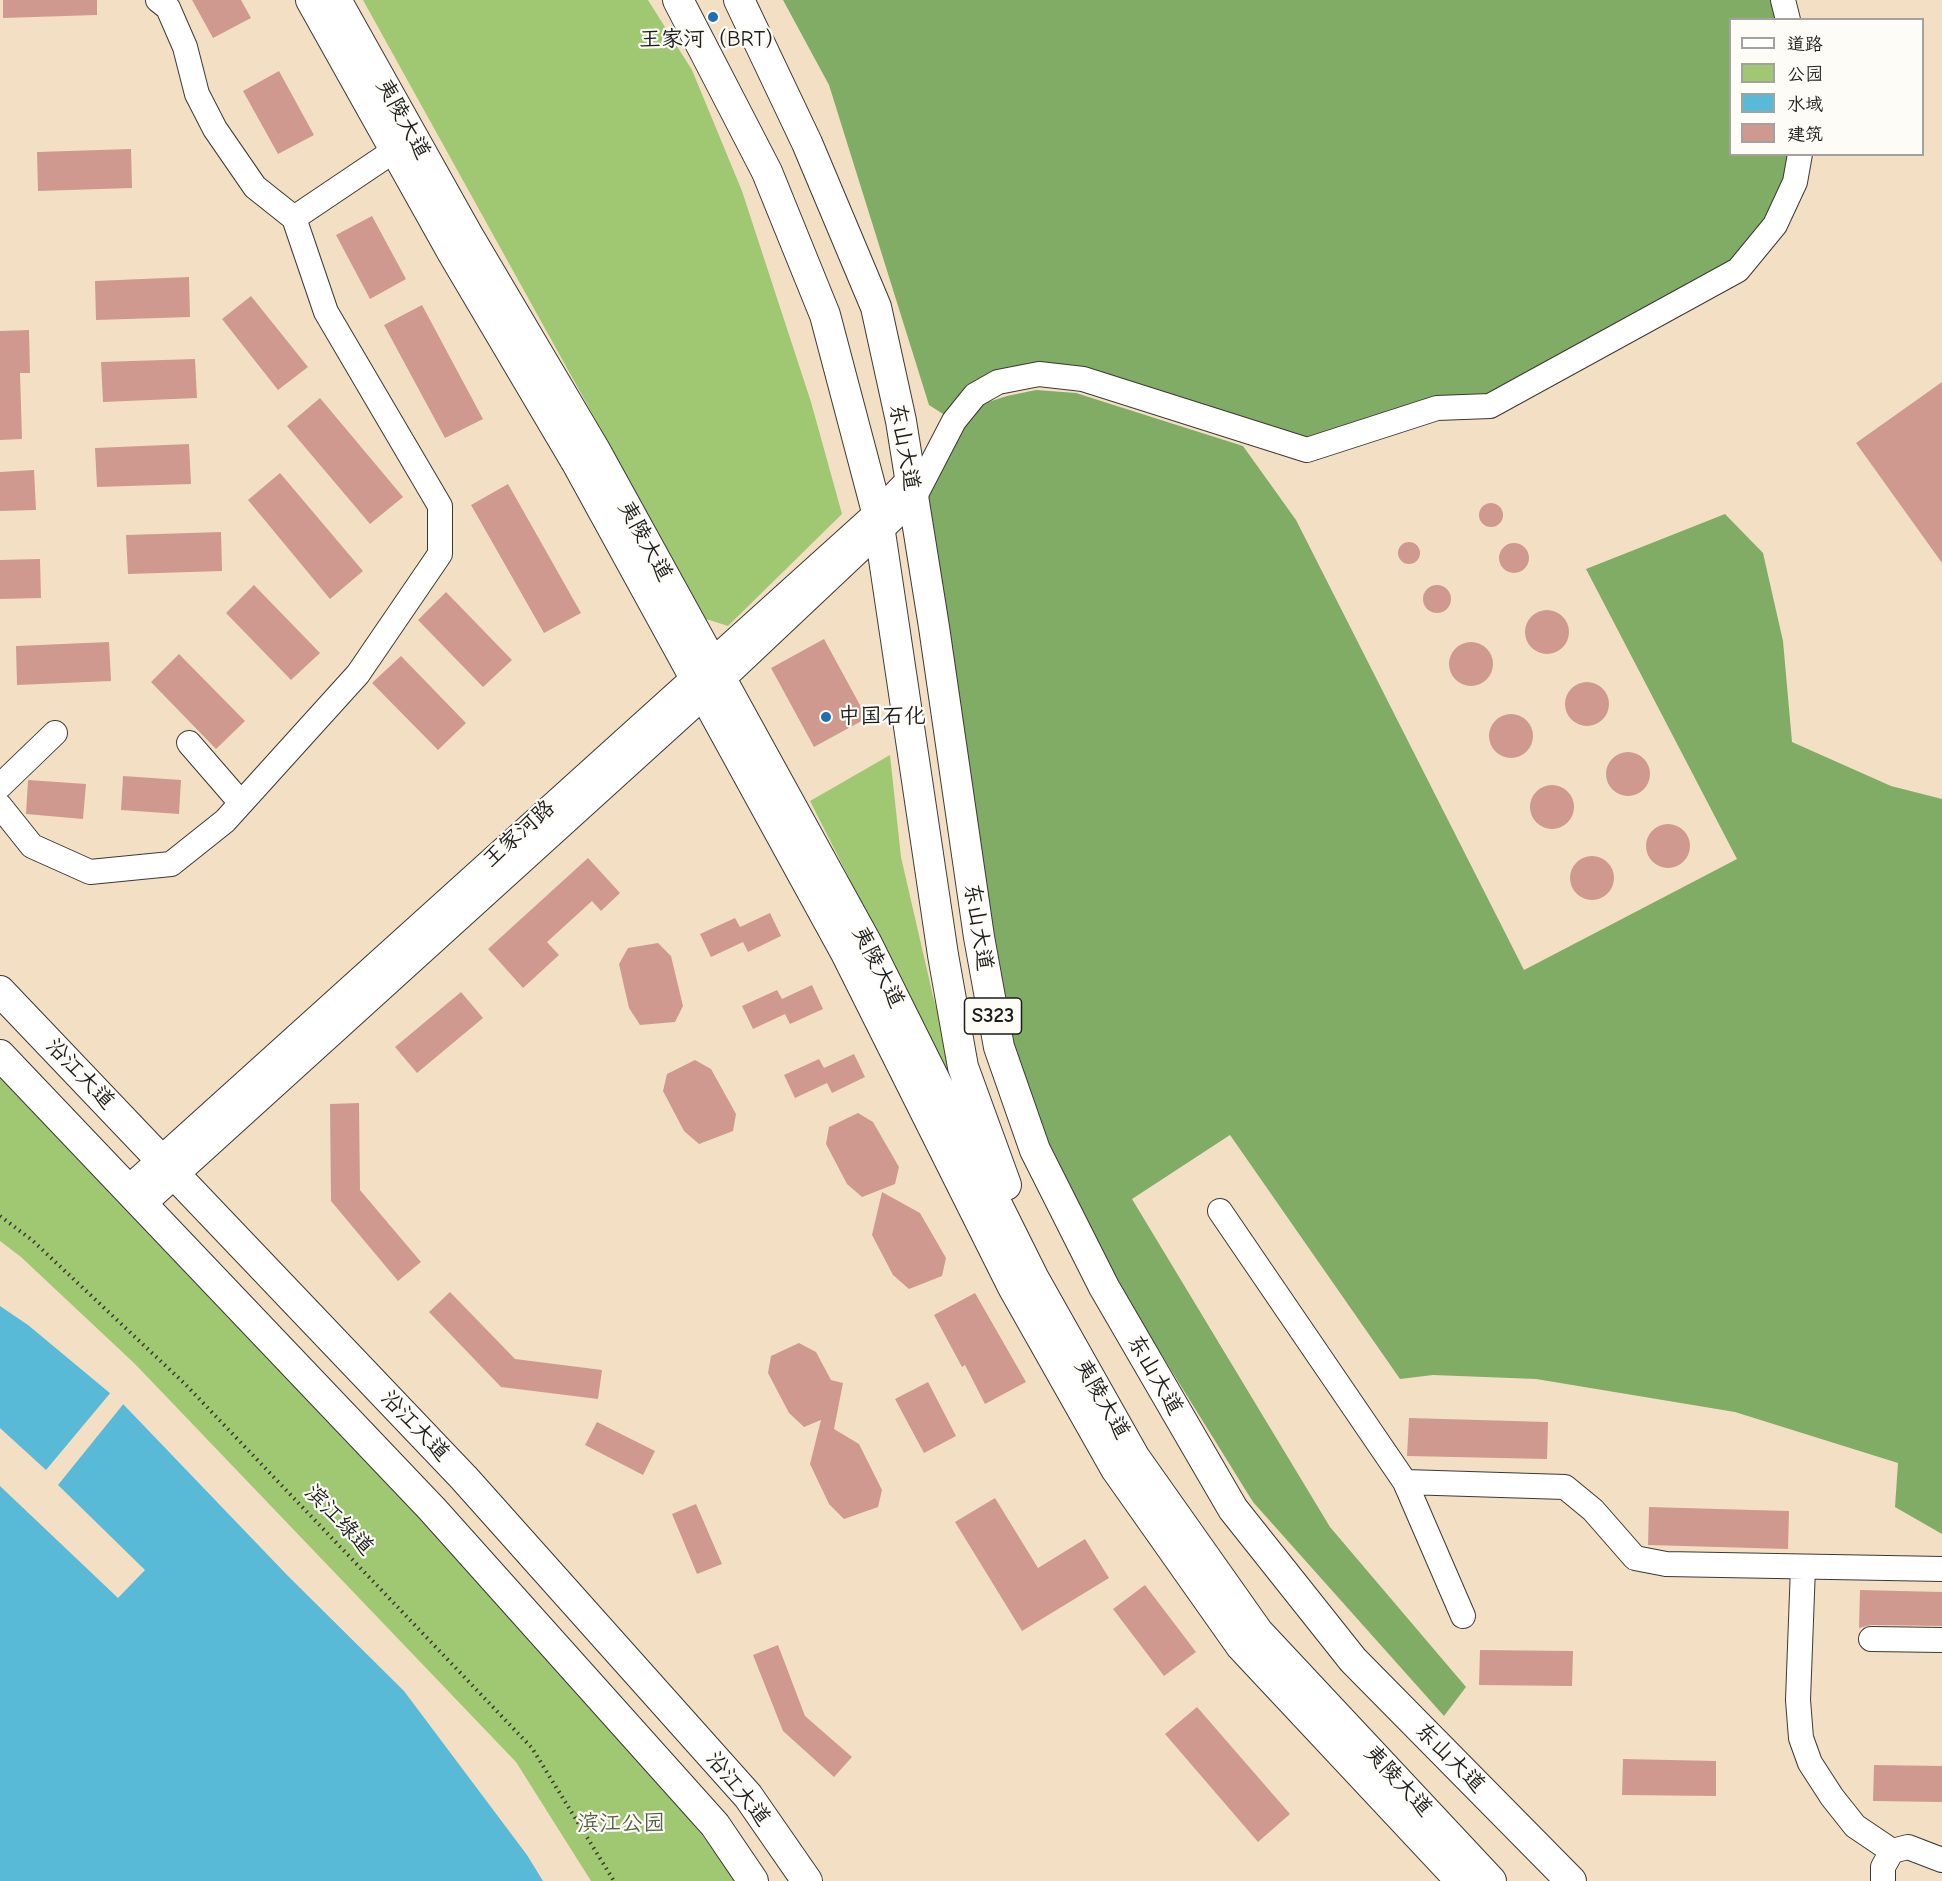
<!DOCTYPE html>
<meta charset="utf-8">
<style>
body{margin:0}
#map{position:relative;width:1942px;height:1881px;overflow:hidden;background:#f3e0c4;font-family:"Comic Neue","LXGW WenKai TC",sans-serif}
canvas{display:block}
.legend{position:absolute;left:1729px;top:18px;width:195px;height:138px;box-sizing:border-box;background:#fdfcf7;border:2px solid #a3a29f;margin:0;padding:8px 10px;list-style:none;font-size:18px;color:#1c1c1c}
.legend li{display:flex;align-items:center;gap:12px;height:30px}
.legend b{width:30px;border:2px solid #a3a29f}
</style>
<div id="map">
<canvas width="1942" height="1881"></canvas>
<ul class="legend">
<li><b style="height:8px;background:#fff"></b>道路</li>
<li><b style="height:16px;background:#a0c873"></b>公园</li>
<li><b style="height:16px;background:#58bad6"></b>水域</li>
<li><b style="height:16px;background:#cf998f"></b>建筑</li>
</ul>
</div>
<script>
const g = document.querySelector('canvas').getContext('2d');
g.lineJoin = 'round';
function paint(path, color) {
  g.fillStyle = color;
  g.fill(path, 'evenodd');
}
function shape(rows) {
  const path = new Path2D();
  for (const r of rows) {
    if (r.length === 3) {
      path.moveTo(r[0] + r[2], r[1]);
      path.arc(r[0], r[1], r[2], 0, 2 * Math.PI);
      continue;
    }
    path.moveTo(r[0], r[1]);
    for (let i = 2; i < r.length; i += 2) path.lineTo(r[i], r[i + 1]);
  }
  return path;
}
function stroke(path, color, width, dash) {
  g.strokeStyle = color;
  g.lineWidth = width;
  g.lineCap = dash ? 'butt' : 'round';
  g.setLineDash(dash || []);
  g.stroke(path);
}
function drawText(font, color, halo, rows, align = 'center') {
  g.font = font + ' "Comic Neue","LXGW WenKai TC",sans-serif';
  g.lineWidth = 4.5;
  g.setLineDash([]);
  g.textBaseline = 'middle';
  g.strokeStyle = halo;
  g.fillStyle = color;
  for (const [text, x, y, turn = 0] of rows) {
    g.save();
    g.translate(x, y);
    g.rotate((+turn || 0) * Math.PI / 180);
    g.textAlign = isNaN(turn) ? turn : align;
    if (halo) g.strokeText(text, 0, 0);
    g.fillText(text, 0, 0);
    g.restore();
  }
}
paint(shape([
 [363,0,648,0,692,70,742,191,811,402,842,514,728,626,706,619],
 [890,755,901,857,933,996,964,1105,810,801],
 [0,1076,406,1499,640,1758,711,1846,737,1881,591,1881,516,1762,135,1364,21,1257,0,1241]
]), '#a0c873');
paint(shape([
 [783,0,1783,0,1788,19,1730,20,1730,154,1800,155,1738,270,1515,393,1307,450,1083,379,998,382,954,421,929,405,829,85],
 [1036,390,1076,393,1243,446,1296,520,1524,970,1737,859,1586,569,1725,514,1763,553,1783,641,1792,742,1891,786,1942,799,1942,1534,1895,1507,1898,1463,1735,1412,1536,1379,1433,1375,1400,1379,1230,1135,1132,1199,1330,1527,1466,1687,1444,1716,1253,1502,1127,1299,1053,1153,1007,1046,919,501,961,426,982,404,1007,396]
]), '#80ac65');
paint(shape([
 [0,1306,28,1325,123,1404,288,1576,404,1691,527,1855,543,1881,0,1881]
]), '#58bad6');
paint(shape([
 [112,1391,125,1402,58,1485,145,1570,118,1598,0,1486,0,1428,46,1470]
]), '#f3e0c4');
paint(shape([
 [3,0,97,0,97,15,3,18],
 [192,0,241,0,251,18,213,38],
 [279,71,314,135,278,154,243,91],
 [131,149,132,188,38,191,37,152],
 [372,216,406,279,370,299,336,235],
 [189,277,190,317,96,320,95,281],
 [251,296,308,367,278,390,222,319],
 [422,305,483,419,445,438,384,325],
 [29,330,30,373,20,373,22,439,0,440,0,331],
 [195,359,197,398,103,402,101,362],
 [1942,382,1942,563,1856,443],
 [320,398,403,497,370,524,287,426],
 [189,444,191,484,97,487,95,448],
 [34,470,36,510,0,511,0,472],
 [280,473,363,571,330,599,248,500],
 [508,484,581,613,544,633,471,505],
 [1491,515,12],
 [221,532,222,571,128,574,126,535],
 [1409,553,11],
 [1514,558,15],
 [40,559,41,598,0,599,0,560],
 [1437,599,14],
 [254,585,320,653,291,680,226,613],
 [446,592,512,660,483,687,418,620],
 [1547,632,22],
 [824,639,867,718,814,747,771,668],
 [1471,664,22],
 [109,642,111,681,17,685,16,646],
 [179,654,245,721,216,749,151,682],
 [401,656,466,723,438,750,372,683],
 [1587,704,22],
 [1511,736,22],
 [1628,774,22],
 [123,776,181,780,179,814,121,810],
 [28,780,86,784,83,819,26,814],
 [1552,807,22],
 [1668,846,22],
 [1592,878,22],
 [588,858,620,893,601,911,592,901,547,942,559,955,523,988,488,949],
 [770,913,781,936,748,952,743,942,711,957,700,934,735,918,740,927],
 [658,943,671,956,683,1006,675,1022,640,1025,629,1008,619,964,628,948],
 [812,985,823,1009,790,1024,785,1014,753,1029,742,1006,777,990,782,999],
 [461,992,483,1018,417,1073,395,1047],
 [854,1054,865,1077,832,1093,827,1083,795,1098,784,1075,819,1059,824,1068],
 [695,1060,711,1069,736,1114,733,1131,699,1144,684,1131,663,1091,667,1074],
 [359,1103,360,1190,421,1262,398,1281,331,1201,330,1104],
 [858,1113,873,1122,899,1167,895,1184,862,1197,847,1184,826,1144,829,1127],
 [882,1192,920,1213,946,1258,942,1276,909,1289,893,1275,872,1235],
 [450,1292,515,1359,602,1370,598,1399,501,1387,429,1312],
 [975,1293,1026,1382,985,1404,965,1365,962,1367,934,1315],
 [799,1343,816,1352,831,1380,843,1383,834,1429,859,1444,882,1490,878,1507,844,1519,829,1504,810,1464,821,1420,804,1427,789,1413,768,1373,771,1356],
 [928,1382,956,1436,924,1453,895,1399],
 [1409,1418,1548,1422,1547,1459,1407,1456],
 [597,1422,655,1451,643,1475,585,1445],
 [995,1498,1038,1568,1085,1539,1109,1578,1022,1631,955,1522],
 [696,1504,722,1564,697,1574,672,1514],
 [1649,1507,1789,1511,1788,1549,1648,1545],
 [1145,1585,1196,1652,1164,1676,1113,1609],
 [1860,1590,1942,1592,1942,1626,1871,1625,1859,1628],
 [778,1645,805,1716,852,1757,834,1777,783,1731,753,1655],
 [1480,1650,1573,1651,1572,1686,1479,1685],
 [1197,1707,1290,1814,1258,1842,1165,1734],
 [1623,1759,1716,1761,1716,1796,1622,1795],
 [1874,1765,1942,1766,1942,1802,1873,1801]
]), '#cf998f');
const minor = shape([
 [1783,0,1788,20],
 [294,218,395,150],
 [189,743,241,803],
 [0,786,55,733],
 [0,806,32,846,90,872,171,864,225,821,358,674,440,554,440,506,326,312,294,218,255,187,215,129,197,94,185,47,168,8,158,0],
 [127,1189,877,512,909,479],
 [143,1205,722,680,913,500,954,421,975,395,998,382,1039,374,1083,379,1307,450,1437,408,1490,406,1738,270,1775,225,1795,182,1800,154],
 [1220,1211,1405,1482,1463,1616],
 [1405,1482,1565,1487,1593,1510,1635,1558,1666,1564,1942,1569],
 [1803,1567,1798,1700,1801,1738,1810,1763,1832,1797,1855,1826,1892,1851],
 [1871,1639,1942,1640],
 [1883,1881,1883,1867,1892,1851,1908,1847,1942,1860]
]);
const major = shape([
 [311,0,451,250,577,463,846,953,1013,1287,1116,1469,1241,1646,1461,1881],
 [336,0,470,239,596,452,866,942,1033,1277,1135,1458,1258,1632,1491,1881],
 [678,0,767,172,825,315,877,512,943,955,963,1067,1006,1185],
 [739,0,807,143,876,307,901,421,934,627,979,937,999,1047,1035,1150,1104,1287,1233,1509,1353,1660,1571,1881],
 [0,991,464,1478,748,1796,807,1881],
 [0,1055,432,1509,715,1825,753,1881]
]);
stroke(minor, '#3c3935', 26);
stroke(major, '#3c3935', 32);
stroke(shape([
 [0,1216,32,1240,185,1384,532,1748,614,1881]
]), '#3c3935', 4, [1.5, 4.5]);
stroke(minor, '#fff', 24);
stroke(major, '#fff', 30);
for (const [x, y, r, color] of [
 [713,17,6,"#1f6fb2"],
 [826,717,6,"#1f6fb2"]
]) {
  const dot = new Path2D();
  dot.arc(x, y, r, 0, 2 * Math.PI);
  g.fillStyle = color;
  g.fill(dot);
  stroke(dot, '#fdfcf7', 2);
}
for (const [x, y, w] of [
 [993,1016,57]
]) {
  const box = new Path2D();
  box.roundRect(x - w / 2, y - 18, w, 36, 4.5);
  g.fillStyle = '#fdfcf7';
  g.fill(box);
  stroke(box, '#1c1c1c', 1.5);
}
drawText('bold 21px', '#1c1c1c', null, [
 ["S323",993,1016]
]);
drawText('22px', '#1c1c1c', '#fdfcf7', [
 ["王家河（BRT）",713,40],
 ["中国石化",838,717,"left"]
]);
drawText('22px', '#1c1c1c', '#fdfcf7', [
 ["夷陵大道",403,119,61],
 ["东山大道",904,447,80],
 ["夷陵大道",645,541,61],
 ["王家河路",519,834,-42],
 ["东山大道",978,927,81],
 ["夷陵大道",878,967,63],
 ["沿江大道",80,1074,46],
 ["东山大道",1155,1375,60],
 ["夷陵大道",1102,1399,60],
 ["沿江大道",415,1426,46],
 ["滨江绿道",339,1520,46],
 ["东山大道",1450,1758,45],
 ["夷陵大道",1398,1781,47],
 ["沿江大道",738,1789,51]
]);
drawText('22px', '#51613f', '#fdfcf7', [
 ["滨江公园",621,1824]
]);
</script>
